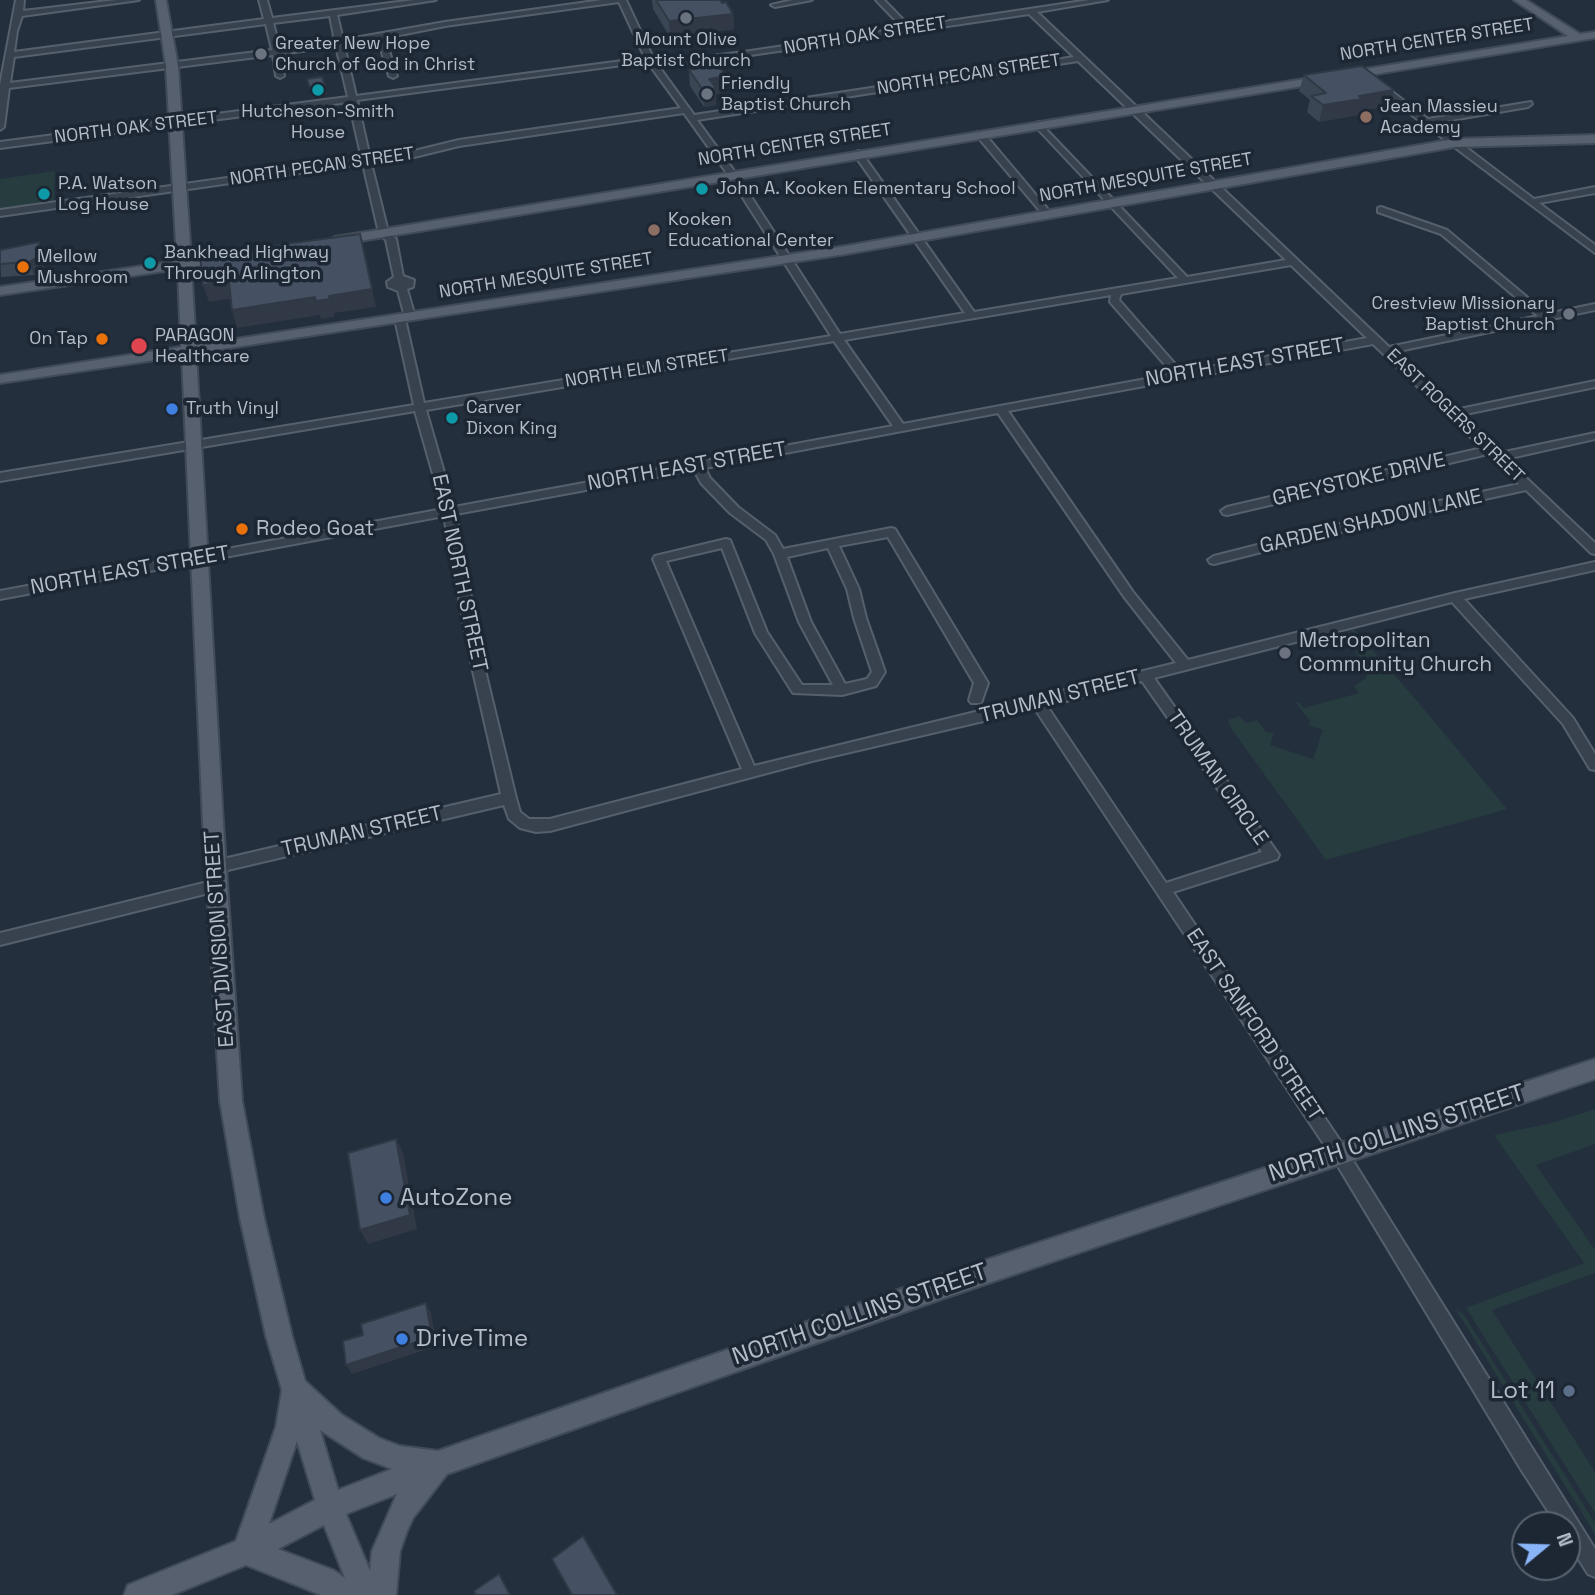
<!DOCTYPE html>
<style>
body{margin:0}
#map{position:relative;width:1595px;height:1595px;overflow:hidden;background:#242f3e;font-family:"Space Grotesk",sans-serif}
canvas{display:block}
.north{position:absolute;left:1511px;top:1511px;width:70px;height:70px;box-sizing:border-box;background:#1d2633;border:2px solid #59626f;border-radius:50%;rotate:71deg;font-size:19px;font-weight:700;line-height:28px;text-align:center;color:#b4bcc9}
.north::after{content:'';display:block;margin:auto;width:24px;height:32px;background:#8ab4f8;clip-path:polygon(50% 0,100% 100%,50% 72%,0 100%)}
</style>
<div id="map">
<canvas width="1595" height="1595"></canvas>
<div class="north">N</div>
</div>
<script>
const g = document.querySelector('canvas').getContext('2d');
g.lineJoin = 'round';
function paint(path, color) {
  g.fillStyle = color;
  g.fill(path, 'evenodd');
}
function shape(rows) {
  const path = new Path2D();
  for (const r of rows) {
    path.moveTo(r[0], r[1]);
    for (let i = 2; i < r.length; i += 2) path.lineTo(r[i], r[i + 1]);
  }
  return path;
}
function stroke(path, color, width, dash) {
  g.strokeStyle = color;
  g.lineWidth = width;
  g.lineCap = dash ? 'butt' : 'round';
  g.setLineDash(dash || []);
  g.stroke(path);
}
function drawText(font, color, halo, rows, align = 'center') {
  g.font = font + ' "Space Grotesk",sans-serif';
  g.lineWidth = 7;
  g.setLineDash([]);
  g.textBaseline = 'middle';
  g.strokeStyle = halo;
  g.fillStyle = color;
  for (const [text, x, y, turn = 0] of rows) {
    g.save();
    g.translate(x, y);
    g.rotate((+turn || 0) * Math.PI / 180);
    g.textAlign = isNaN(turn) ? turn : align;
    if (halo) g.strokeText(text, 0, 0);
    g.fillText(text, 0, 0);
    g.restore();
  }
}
paint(shape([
 [55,171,54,202,0,209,0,179],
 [1354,629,1418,702,1507,809,1326,860,1231,728,1228,720,1239,716,1246,723,1257,720,1266,732,1274,733,1270,745,1313,759,1323,730,1308,725,1310,721,1296,703,1299,702,1304,708,1359,693,1354,686,1366,678,1367,670,1347,639,1348,632],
 [1595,1109,1595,1144,1536,1165,1595,1250,1595,1273,1492,1310,1595,1472,1595,1513,1466,1308,1584,1263,1494,1135,1552,1123],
 [1455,1308,1464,1315,1595,1523,1595,1534]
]), '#263c3f');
const minor = shape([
 [16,0,24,0,23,11,116,0,139,0,22,16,17,31,14,52,264,19,259,0,267,0,272,18,414,0,436,0,337,15,343,40,445,22,602,0,626,0,654,60,678,60,744,52,903,28,876,0,884,0,910,27,1089,0,1108,0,1037,12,1389,347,1538,316,1441,234,1378,212,1378,208,1381,207,1447,230,1547,314,1595,304,1595,310,1394,352,1455,410,1595,381,1595,387,1461,415,1500,453,1595,433,1595,439,1506,459,1595,543,1595,554,1591,553,1526,490,1384,521,1214,564,1210,563,1208,560,1214,556,1384,513,1519,484,1488,454,1227,515,1223,514,1221,511,1227,507,1482,448,1373,344,1008,411,1133,592,1188,660,1455,593,1595,562,1595,570,1464,599,1573,718,1595,754,1595,770,1590,769,1563,724,1452,602,1154,678,1279,855,1277,859,1173,892,1345,1148,1595,1549,1595,1577,1588,1574,1567,1541,1567,1525,1557,1525,1522,1471,1333,1158,1035,709,812,761,550,831,536,832,520,828,509,819,504,805,215,873,210,871,208,867,210,863,215,861,501,794,470,658,444,516,0,599,0,591,443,509,415,411,0,481,0,473,414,405,395,319,400,316,405,319,424,403,831,336,729,176,684,113,459,146,410,158,371,163,388,232,396,239,403,276,414,280,413,287,407,289,415,317,410,320,405,317,398,291,388,287,387,282,394,277,386,240,379,233,363,164,0,216,0,210,362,159,349,102,0,148,0,142,348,97,336,46,281,54,284,76,280,78,276,76,273,55,9,88,4,127,0,130,0,85,16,0],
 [619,2,646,60,630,60,356,96,344,45,378,39,389,76,393,78,397,76,385,38,445,26,619,2],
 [1029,14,1074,57,694,115,657,64,678,64,744,56,1029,14],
 [330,16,335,41,280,49,273,23,330,16],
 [266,24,272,50,10,83,14,57,266,24],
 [1078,61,1286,260,1187,277,1039,122,1036,123,1036,127,1178,278,974,312,861,152,858,151,854,154,965,313,840,334,737,175,697,120,1078,61],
 [630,64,649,64,681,108,459,140,410,152,370,158,357,100,630,64],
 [1291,265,1367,338,1182,372,1119,300,1121,294,1291,265],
 [1111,295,1110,302,1173,374,903,424,844,340,1111,295],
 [834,341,893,426,454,507,426,410,834,341],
 [998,413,1125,598,1176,663,754,766,666,561,722,548,755,633,793,693,842,695,876,686,885,672,866,618,859,589,839,546,888,537,974,683,969,700,971,703,981,703,988,683,895,529,891,528,783,549,775,535,738,507,710,478,705,468,998,413],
 [694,470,701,483,730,513,766,540,774,554,799,622,833,685,802,685,767,632,730,540,726,539,655,556,653,559,742,769,550,819,529,819,520,812,516,798,482,658,456,514,694,470],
 [828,548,847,589,854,618,872,672,867,679,845,684,811,622,787,557,828,548],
 [1142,681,1262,852,1166,883,1047,706,1142,681],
 [793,0,812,0,775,7,771,5,793,0],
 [1376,84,1382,84,1428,119,1531,102,1532,104,1528,107,1434,123,1534,199,1595,187,1595,193,1539,203,1595,245,1595,253,1376,88,1376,84],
 [977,132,983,132,1051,213,1051,217,1045,217,977,136,977,132],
 [216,880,221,882,223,886,221,890,0,945,0,933,216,880]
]);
const major = shape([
 [156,0,166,0,178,66,191,259,226,254,233,258,226,262,191,267,196,345,846,246,1454,139,1595,135,1595,143,1454,147,846,254,196,353,223,823,242,1101,264,1218,292,1336,305,1381,342,1415,379,1438,400,1446,438,1451,944,1274,1595,1059,1595,1079,944,1298,447,1474,413,1518,407,1531,400,1551,396,1595,321,1595,246,1565,172,1595,124,1595,128,1585,236,1541,276,1427,282,1390,266,1336,240,1218,220,1101,203,823,182,356,0,383,0,375,181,347,178,269,0,295,0,287,177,261,166,66,156,0],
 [320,1430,363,1458,392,1469,338,1490,320,1430],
 [297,1441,315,1500,269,1524,297,1441],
 [397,1494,372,1551,370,1571,346,1514,397,1494],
 [324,1525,345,1578,333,1570,278,1549,324,1525],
 [1514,0,1526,0,1580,34,1595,32,1595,38,335,245,328,241,335,237,1568,36,1514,0]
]);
stroke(minor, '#565f6c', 4);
stroke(major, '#414a57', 4);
paint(minor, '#38414e');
paint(major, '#56606e');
paint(shape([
 [652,0,720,0,733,14,734,29,670,37,653,9],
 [689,70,726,92,716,94,716,105,704,107,690,86],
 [1304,75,1389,106,1359,111,1358,115,1319,122,1307,112,1310,100,1299,91],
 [39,242,44,255,44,270,34,275,1,277,0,250]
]), '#3b4654');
paint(shape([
 [733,14,734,29,670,37,669,21],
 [726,76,726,92,716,94,716,105,704,107,703,90,709,79],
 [325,86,327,94,312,96,310,88],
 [1394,90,1389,106,1359,111,1358,115,1319,122,1323,105,1359,96],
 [39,242,44,255,44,270,34,275,29,262],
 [364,251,376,307,334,313,334,317,321,319,320,315,237,328,232,310,329,296],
 [229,281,234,298,209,302,203,285],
 [396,1139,403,1153,417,1229,368,1244,360,1230],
 [426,1303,431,1313,437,1346,352,1374,346,1365]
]), '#303945');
const building = shape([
 [656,0,720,0,722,3,726,2,733,14,669,21,656,0],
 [718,65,726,76,709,79,716,88,703,90,689,70,718,65],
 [1362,66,1394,90,1359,96,1362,99,1323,105,1311,96,1326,93,1304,75,1362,66],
 [322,77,325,86,310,88,307,79,322,77],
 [360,234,372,289,329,296,330,299,316,301,315,297,232,310,229,281,203,285,200,254,228,250,228,255,264,250,263,247,360,234],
 [39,242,38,257,29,262,0,264,0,250,39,242],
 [396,1139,410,1215,360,1230,348,1153,396,1139],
 [426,1303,432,1337,346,1365,343,1341,363,1335,361,1324,426,1303],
 [583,1536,617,1595,572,1595,552,1559,583,1536],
 [499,1574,510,1595,476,1595,474,1591,499,1574]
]);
paint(building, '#455162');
stroke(building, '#303945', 2);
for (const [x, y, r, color] of [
 [686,18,7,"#6b7280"],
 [261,54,7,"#6b7280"],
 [318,90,7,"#0f9aa8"],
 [707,94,7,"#6b7280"],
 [1366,117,7,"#8d6e63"],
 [702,189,7,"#0f9aa8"],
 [44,194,7,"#0f9aa8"],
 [654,230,7,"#8d6e63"],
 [150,263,7,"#0f9aa8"],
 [23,267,7,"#e8710a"],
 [1569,314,7,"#6b7280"],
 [102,339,7,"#e8710a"],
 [139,346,9,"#e0444e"],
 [172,409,7,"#3f7fe0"],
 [452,418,7,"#0f9aa8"],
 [242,529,7,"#e8710a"],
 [1285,653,7,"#6b7280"],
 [386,1198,7,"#3f7fe0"],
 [402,1339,7,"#3f7fe0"],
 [1569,1391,7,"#5c6f8a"]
]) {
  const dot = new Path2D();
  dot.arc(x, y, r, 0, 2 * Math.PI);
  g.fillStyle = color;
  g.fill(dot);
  stroke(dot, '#1d2633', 2.5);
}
drawText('18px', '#b4bcc9', '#1d2633', [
 ["NORTH OAK STREET",865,36,-9],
 ["NORTH CENTER STREET",1437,40,-9],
 ["NORTH PECAN STREET",969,75,-9],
 ["NORTH OAK STREET",136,128,-7],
 ["NORTH CENTER STREET",795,145,-9],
 ["NORTH PECAN STREET",322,167,-8],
 ["NORTH MESQUITE STREET",1146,178,-10],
 ["NORTH MESQUITE STREET",546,276,-9],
 ["NORTH ELM STREET",647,369,-9],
 ["EAST ROGERS STREET",1455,416,44]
]);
drawText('18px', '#b4bcc9', '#1d2633', [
 ["Mount Olive",686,40,"center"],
 ["Baptist Church",686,61,"center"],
 ["Greater New Hope",275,44],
 ["Church of God in Christ",275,65],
 ["Friendly",721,84],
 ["Baptist Church",721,105],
 ["Jean Massieu",1380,107],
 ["Academy",1380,128],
 ["Hutcheson-Smith",318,112,"center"],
 ["House",318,133,"center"],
 ["P.A. Watson",58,184],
 ["Log House",58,205],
 ["John A. Kooken Elementary School",716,189],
 ["Kooken",668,220],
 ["Educational Center",668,241],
 ["Bankhead Highway",164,253],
 ["Through Arlington",164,274],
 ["Mellow",37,257],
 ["Mushroom",37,278],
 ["Crestview Missionary",1555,304,"right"],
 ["Baptist Church",1555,325,"right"],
 ["PARAGON",155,336],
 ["Healthcare",155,357],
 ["On Tap",88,339,"right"],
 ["Carver",466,408],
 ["Dixon King",466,429],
 ["Truth Vinyl",186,409]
], 'left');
drawText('21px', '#b4bcc9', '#1d2633', [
 ["NORTH EAST STREET",1245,363,-10],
 ["NORTH EAST STREET",687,467,-10],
 ["GREYSTOKE DRIVE",1359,480,-13],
 ["GARDEN SHADOW LANE",1371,522,-13],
 ["NORTH EAST STREET",130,571,-10],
 ["EAST NORTH STREET",459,573,78],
 ["TRUMAN STREET",1060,697,-14],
 ["TRUMAN CIRCLE",1217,778,55],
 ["TRUMAN STREET",362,832,-13],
 ["EAST DIVISION STREET",220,939,-94],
 ["EAST SANFORD STREET",1254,1025,56]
]);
drawText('21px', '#b4bcc9', '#1d2633', [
 ["Rodeo Goat",256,529],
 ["Metropolitan",1299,641],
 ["Community Church",1299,665]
], 'left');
drawText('24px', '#b4bcc9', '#1d2633', [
 ["NORTH COLLINS STREET",1397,1134,-18],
 ["NORTH COLLINS STREET",860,1315,-19]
]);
drawText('24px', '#b4bcc9', '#1d2633', [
 ["AutoZone",400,1198],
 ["DriveTime",416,1339],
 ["Lot 11",1555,1391,"right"]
], 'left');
</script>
